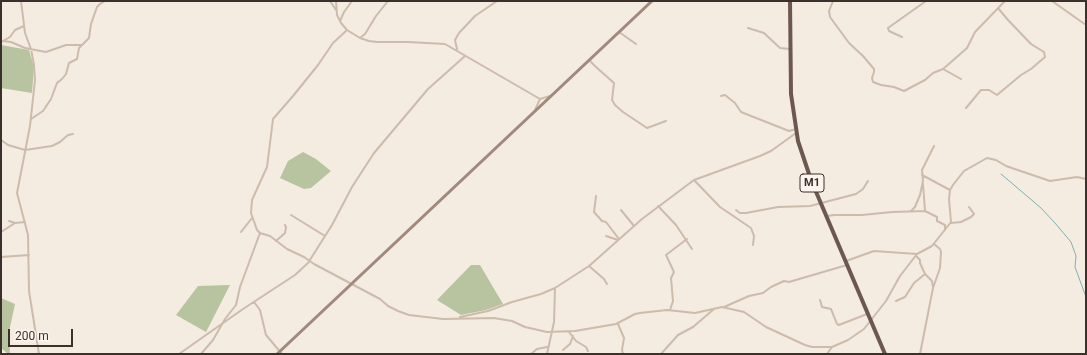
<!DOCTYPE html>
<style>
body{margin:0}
#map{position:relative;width:1087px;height:355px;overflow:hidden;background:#f4ebe1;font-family:Roboto,sans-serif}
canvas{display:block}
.frame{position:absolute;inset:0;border:2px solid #3b302b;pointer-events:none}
.scale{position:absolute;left:8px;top:329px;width:65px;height:18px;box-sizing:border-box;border:2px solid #3b302b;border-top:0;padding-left:5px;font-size:12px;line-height:14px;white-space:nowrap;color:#3b302b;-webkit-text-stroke:3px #fbf5ee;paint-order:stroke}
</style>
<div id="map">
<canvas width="1087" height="355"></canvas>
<div class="frame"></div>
<div class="scale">200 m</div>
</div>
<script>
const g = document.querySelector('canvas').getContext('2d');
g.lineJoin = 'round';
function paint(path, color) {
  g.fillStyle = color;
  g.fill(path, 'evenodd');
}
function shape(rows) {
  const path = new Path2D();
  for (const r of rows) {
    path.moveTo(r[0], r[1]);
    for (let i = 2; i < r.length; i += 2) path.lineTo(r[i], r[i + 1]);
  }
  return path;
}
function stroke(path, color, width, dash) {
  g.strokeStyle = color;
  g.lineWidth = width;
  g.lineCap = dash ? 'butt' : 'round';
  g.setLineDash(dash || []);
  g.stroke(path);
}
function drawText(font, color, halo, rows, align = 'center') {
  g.font = font + ' Roboto,sans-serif';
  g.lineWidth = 4;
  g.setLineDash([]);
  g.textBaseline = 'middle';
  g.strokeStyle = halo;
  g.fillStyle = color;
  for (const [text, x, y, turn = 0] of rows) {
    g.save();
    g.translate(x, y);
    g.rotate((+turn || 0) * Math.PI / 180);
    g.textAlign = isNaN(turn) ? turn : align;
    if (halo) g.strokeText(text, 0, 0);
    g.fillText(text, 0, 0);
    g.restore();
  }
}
paint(shape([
 [1,45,29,50,34,67,32,93,1,88],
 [303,152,316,159,331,171,311,188,304,189,280,178,288,161],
 [471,265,480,265,503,304,486,310,461,315,437,300],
 [230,285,206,332,176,315,198,286],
 [1,298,15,304,9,332,10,354,8,354,1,348]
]), '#b8c4a0');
stroke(shape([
 [1001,174,1041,208,1055,223,1071,242,1076,256,1075,267,1086,297]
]), '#7fb0b2', 1);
stroke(shape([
 [21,1,25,33,31,49,34,65,35,80,30,126,17,193,28,235,29,291,39,354],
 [330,1,336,10],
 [336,1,337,15,341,23,347,30,360,38,369,41,377,42,408,42,445,44,540,99,550,96],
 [833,1,829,11,830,17,849,43,863,56,874,69,874,72,872,78,873,82,881,85,894,87,904,91,925,80,933,73,943,69,950,63,967,48,975,32,1005,1],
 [1052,1,1086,25],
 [340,21,344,12,352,1],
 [748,28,764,33,780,48,790,49],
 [347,30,333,43,318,65,293,96,273,119,267,167,252,200,251,213,257,230,260,233,270,236,287,249,304,257,314,264,380,299,388,306,398,311,409,315,443,319,494,318,512,321,525,327,547,332,575,331,616,324,635,314,640,313,667,310,695,313,722,307,744,312,766,327,805,345,812,347,832,347,848,340,864,329,886,301,900,276,917,254],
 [619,32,636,44],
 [902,37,889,31,888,28,926,1],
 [360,38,365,34,376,16,388,1],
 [3,41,11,42,25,48,46,52,66,45,81,45],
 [1,42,10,37,15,30,24,26],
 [457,49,455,40,459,33,475,16,497,1],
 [589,60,596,67,614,83,612,100,615,105,623,112,647,128,666,121],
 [943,69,961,79],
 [721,96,725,95,735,103,741,112,789,131,796,129],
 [966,108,981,90,989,90,997,95,1021,75,1031,69,1045,57,1044,52,1031,44,1008,20,998,8],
 [535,110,540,99],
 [31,119,43,111,51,99,57,83,62,79,66,74,69,63,77,59,79,48,89,38,91,24,97,7,100,4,105,1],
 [1,140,8,145,25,150,52,146,60,142,68,135,73,134],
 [922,175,950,190],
 [694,180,720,207,751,228,754,236,753,245],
 [923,184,925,211],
 [596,196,594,212,602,221,606,222,619,239],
 [658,206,676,225,692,249],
 [621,210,634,226],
 [736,210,740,213,746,213,778,207,810,206,856,194,863,189,868,181],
 [911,211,915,207,920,195,923,181,922,170,934,146],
 [291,215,325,236],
 [827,216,834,215,862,215,892,212,925,211,937,217,937,221,945,225,945,230],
 [9,221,15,223],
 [951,223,961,222,971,217,974,214,969,207],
 [1,232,15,223,25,222],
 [241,232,252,218],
 [606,236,618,240],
 [276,241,285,233,286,227,285,225],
 [916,256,920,260,920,263,925,274,932,281,933,287],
 [1,257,29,255],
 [846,261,874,251,917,254,932,246,951,222,949,199,950,190,953,185,964,171,987,158,996,160,1006,166,1050,181,1077,177,1086,179],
 [589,266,604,279,607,284],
 [820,300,822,307,831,309,837,324,839,325,867,314],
 [896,301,905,297,914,283,925,274],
 [254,302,260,310,266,335,282,354],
 [724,307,749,296,763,293,771,287,784,281,789,282,847,265],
 [670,310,673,301,671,278,674,272,666,255,687,239],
 [460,317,488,311,512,302,541,294,555,288,589,266,642,219,694,180,760,156,771,151,796,133],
 [618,324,624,338,622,350,623,354],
 [569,332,576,341,586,347,588,351],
 [563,350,570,344,573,336],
 [179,354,243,309,295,275,308,263,332,225,352,187,374,153,428,89,465,56],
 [201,354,213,340,225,319,236,305,240,287,260,233],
 [531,354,537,349,547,347],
 [547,354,554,322,555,288],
 [661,354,678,335,693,327,714,309],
 [827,354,832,347],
 [920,354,933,288,940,268,941,252,940,249,934,244]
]), '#cdbbac', 2);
stroke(shape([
 [277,354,652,1]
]), '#a18a7d', 3);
stroke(shape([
 [790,1,791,94,798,141,811,180,885,354]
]), '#6c584f', 4);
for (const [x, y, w] of [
 [812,183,24]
]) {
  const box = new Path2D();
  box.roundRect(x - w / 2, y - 9, w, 18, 3);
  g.fillStyle = '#fbf5ee';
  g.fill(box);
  stroke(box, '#3b302b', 1);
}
drawText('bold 11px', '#3b302b', null, [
 ["M1",812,183]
]);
</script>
